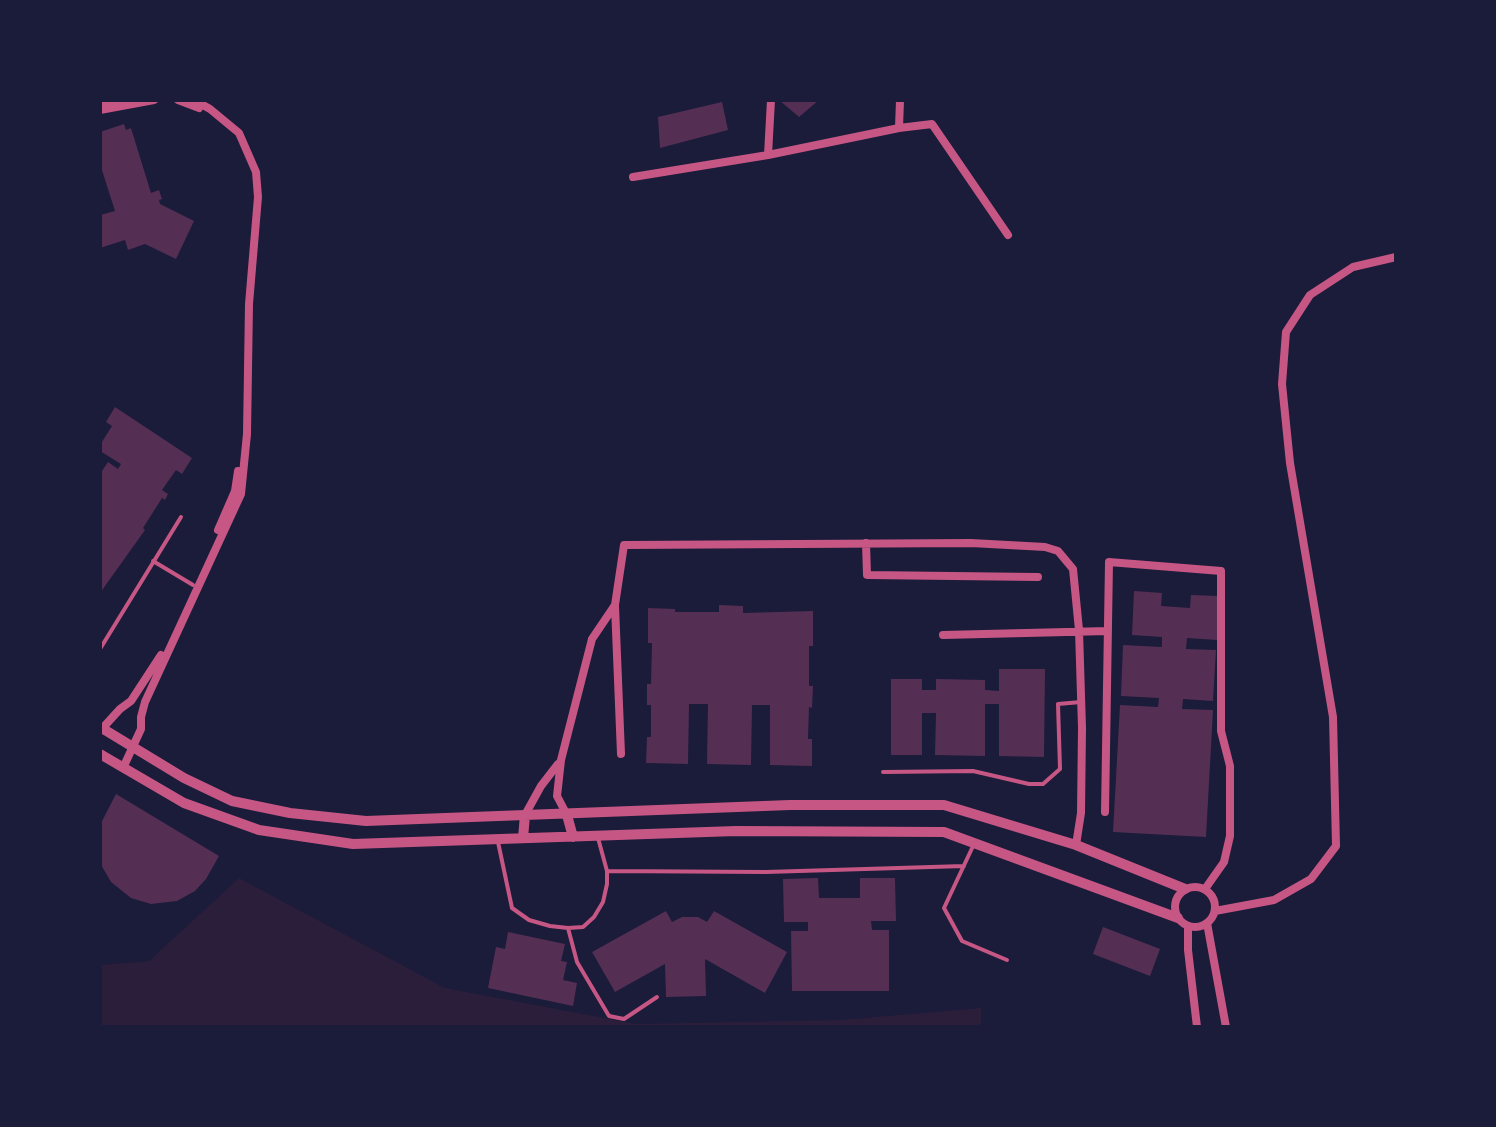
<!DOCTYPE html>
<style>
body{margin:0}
#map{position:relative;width:1496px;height:1127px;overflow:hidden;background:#1b1b3a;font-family:"Alegreya Sans",sans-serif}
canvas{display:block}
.frame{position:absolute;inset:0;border:102px solid #1b1b3a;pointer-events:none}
</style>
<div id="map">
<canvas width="1496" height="1127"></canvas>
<div class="frame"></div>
</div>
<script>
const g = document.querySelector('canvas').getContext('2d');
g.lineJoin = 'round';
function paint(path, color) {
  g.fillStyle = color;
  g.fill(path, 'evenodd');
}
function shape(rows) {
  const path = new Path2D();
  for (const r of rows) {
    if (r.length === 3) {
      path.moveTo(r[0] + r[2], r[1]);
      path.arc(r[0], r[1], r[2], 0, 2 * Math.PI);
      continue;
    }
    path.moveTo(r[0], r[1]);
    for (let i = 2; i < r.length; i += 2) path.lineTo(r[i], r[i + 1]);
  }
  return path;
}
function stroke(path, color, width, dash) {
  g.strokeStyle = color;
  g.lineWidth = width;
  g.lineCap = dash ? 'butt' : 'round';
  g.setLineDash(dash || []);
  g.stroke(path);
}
paint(shape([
 [239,878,445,988,636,1024,840,1020,981,1008,981,1024,973,1027,100,1027,100,965,149,961]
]), '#2a1e3b');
paint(shape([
 [779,100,819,100,799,117],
 [722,102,728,130,660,148,658,117],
 [124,124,126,130,131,128,151,193,159,190,162,199,159,200,160,204,194,221,176,259,145,244,128,250,125,240,100,248,100,215,115,211,100,164,100,132],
 [115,407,192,458,182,474,176,470,162,490,168,494,165,500,162,498,143,528,145,530,100,593,100,474,108,462,118,469,121,464,100,451,100,445,112,426,106,422],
 [1134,591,1162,593,1161,606,1190,608,1191,595,1219,596,1217,640,1187,638,1186,649,1216,650,1213,701,1183,699,1182,709,1213,710,1206,837,1113,832,1120,705,1158,707,1159,698,1121,696,1123,645,1162,647,1162,637,1132,635],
 [719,605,743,606,743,613,813,611,813,646,809,646,809,686,813,686,812,708,809,707,808,739,812,739,812,766,770,765,770,705,752,705,751,765,707,764,708,704,689,704,688,764,646,763,647,737,651,737,651,705,647,705,647,684,651,684,652,643,648,643,648,608,675,609,675,612,719,612],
 [999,669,1045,669,1044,757,999,756,999,704,985,704,985,756,935,755,936,713,922,713,922,755,891,755,891,679,922,679,922,690,936,690,936,679,985,680,985,690,999,691],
 [116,794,219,856,206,879,195,891,177,901,151,904,131,898,111,882,100,863,100,825],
 [818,878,819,898,860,898,860,878,895,878,896,921,871,921,872,930,889,930,889,991,792,991,791,931,808,931,808,922,784,922,783,879],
 [666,911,672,922,682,917,698,917,707,922,714,911,787,952,765,993,705,959,706,996,666,997,665,964,615,992,592,952],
 [1103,927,1160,949,1150,976,1093,954],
 [508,932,565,944,561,961,567,962,563,980,577,983,573,1006,488,988,496,947,505,949]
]), '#542f53');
stroke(shape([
 [153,561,193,585],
 [100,649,181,517],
 [883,772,973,771,1029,784,1043,784,1060,769,1058,704,1081,702],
 [498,842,512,908,529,920,550,926,568,928,583,927,594,917,603,902,607,884,607,871,598,838],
 [974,844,944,908,962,941,1007,960],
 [607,871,766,872,964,866],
 [568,928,577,962,609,1016,624,1019,657,997]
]), '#c65784', 4);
stroke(shape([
 [178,100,199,108],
 [100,102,117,100],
 [100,110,154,100],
 [899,128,900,100],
 [768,155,771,100],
 [633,177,768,155,899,128,932,124,1008,235],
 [218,530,235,491,238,471],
 [866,543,867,575,1038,577],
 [615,606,621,754],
 [943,635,1108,631],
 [100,731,120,709,131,701,161,655],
 [123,768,141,729,141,717,145,702,241,494,247,434,249,304,258,197,256,172,239,133,210,109,194,100],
 [1105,812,1109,562,1221,571,1221,731,1230,766,1230,836,1224,862,1205,889],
 [525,815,541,786,558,764],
 [567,815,557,796,561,760,592,639,615,605,624,545,971,543,1045,547,1058,551,1073,569,1079,630,1082,728,1081,813,1076,845],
 [1195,907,20],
 [1215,911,1274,900,1311,879,1336,846,1333,717,1290,463,1282,384,1286,332,1310,295,1353,267,1396,257],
 [1207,923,1226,1027],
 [1188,926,1188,950,1197,1027]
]), '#c65784', 8);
stroke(shape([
 [100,727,184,778,232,801,290,813,366,821,790,805,944,805,1076,845,1185,889],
 [100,754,184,803,259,830,353,844,736,831,944,832,1178,918],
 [567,815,573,837],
 [523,838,525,815]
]), '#c65784', 10);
</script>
